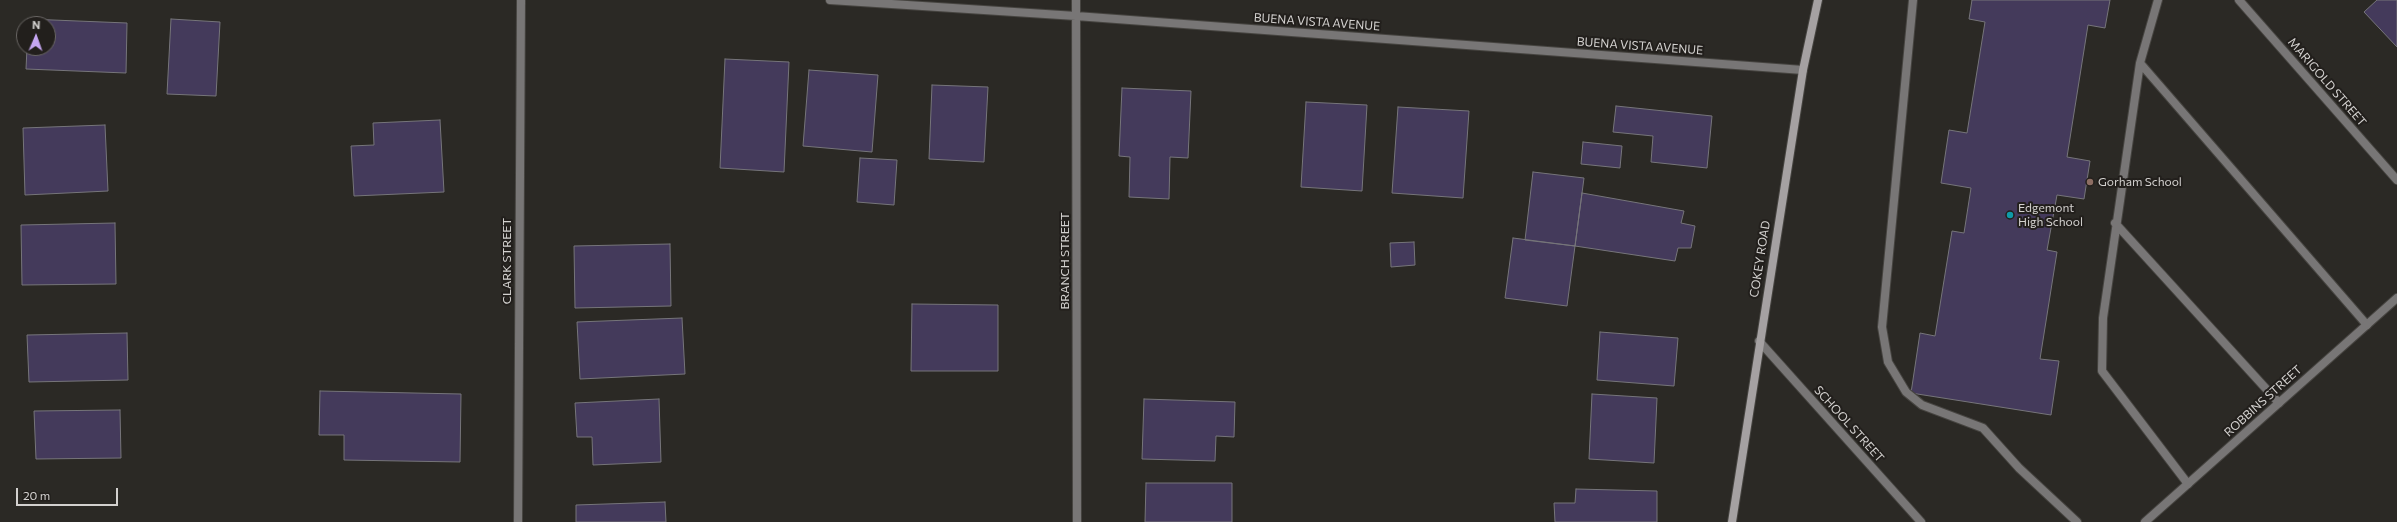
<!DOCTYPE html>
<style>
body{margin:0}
#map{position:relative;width:2397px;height:522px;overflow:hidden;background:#2b2925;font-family:Commissioner,sans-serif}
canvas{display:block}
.north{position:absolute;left:16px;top:16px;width:40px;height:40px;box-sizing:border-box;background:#221f1c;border:1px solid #696664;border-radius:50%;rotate:2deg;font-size:11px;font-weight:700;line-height:16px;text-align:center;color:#d3d1cf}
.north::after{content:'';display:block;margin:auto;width:14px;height:18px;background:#c5a6f1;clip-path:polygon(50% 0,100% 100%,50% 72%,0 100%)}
.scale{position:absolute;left:16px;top:488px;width:102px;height:18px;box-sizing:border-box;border:2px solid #d3d1cf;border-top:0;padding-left:5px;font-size:12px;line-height:14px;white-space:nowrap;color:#d3d1cf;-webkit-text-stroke:3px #221f1c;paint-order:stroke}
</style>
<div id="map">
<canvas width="2397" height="522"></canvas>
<div class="north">N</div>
<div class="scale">20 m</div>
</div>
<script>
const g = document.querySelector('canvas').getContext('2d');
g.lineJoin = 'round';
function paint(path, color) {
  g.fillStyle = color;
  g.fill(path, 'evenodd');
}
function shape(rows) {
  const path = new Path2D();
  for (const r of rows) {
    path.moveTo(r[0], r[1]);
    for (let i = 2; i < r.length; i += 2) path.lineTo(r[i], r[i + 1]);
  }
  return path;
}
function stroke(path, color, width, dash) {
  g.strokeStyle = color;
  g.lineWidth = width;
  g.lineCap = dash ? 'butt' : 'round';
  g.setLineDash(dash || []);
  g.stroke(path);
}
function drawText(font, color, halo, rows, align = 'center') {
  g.font = font + ' Commissioner,sans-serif';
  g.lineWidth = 4;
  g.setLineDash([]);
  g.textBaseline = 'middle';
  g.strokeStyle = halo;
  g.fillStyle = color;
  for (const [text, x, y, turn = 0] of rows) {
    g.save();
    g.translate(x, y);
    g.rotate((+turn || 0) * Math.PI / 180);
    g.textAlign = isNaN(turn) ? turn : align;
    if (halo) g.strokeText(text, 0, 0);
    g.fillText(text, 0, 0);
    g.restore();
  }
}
const building = shape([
 [1972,0,2110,0,2105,28,2088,25,2067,157,2090,161,2084,199,2057,195,2047,250,2057,252,2040,359,2059,361,2051,415,1911,393,1920,333,1935,336,1952,231,1964,233,1971,188,1941,183,1949,130,1967,133,1985,22,1969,19,1972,0],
 [2377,0,2397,0,2397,47,2364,12,2377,0],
 [28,19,127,23,126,73,26,69,27,48,48,48,48,24,28,24,28,19],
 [171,19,220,22,216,96,167,94,171,19],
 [725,59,789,62,784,172,720,168,725,59],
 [809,70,878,75,872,152,803,146,809,70],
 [932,85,988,87,984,162,929,159,932,85],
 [1122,88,1191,91,1188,158,1170,157,1169,199,1129,197,1130,157,1119,156,1122,88],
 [1306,102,1367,105,1362,191,1301,187,1306,102],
 [1616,106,1712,116,1707,168,1651,162,1653,136,1613,132,1616,106],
 [1398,107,1469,111,1463,198,1392,193,1398,107],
 [440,120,444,192,354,196,351,146,374,145,373,123,440,120],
 [105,125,108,191,25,195,23,128,105,125],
 [1583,142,1622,146,1620,168,1581,164,1583,142],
 [860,158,897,160,894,205,857,202,860,158],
 [1533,172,1584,178,1575,246,1525,240,1533,172],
 [1582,193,1684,211,1681,223,1695,226,1691,248,1678,248,1675,261,1575,246,1582,193],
 [115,223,116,284,22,285,21,225,115,223],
 [1513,238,1575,246,1567,306,1505,298,1513,238],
 [1414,242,1415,265,1391,267,1390,243,1414,242],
 [670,244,671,306,575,308,574,246,670,244],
 [912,304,998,305,998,371,911,371,912,304],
 [682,318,685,374,580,379,577,322,682,318],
 [1600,332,1678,338,1674,386,1597,380,1600,332],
 [127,333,128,380,29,382,27,335,127,333],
 [320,391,461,394,460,462,344,460,344,435,319,435,320,391],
 [1592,394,1657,398,1654,463,1589,459,1592,394],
 [659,399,661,462,593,465,592,437,577,437,575,403,659,399],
 [1144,399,1235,402,1234,437,1216,436,1215,461,1142,459,1144,399],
 [120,410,121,458,36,459,34,411,120,410],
 [1146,483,1232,483,1232,522,1145,522,1146,483],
 [1576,489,1657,491,1657,522,1555,522,1554,503,1575,503,1576,489],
 [665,502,666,522,576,522,576,505,665,502]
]);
paint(building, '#443a5b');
stroke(building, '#76757a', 1);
const lane = shape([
 [1913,0,1882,327,1888,362,1906,392,1922,405,1983,428,2019,468,2077,522],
 [2158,0,2140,63,2367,325],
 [2140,63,2103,318,2102,371,2188,484],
 [2115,223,2279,403]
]);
const street = shape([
 [830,0,1076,16,1803,70],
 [1076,0,1077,522],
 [2239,0,2397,180],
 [1759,341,1921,522],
 [518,522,521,0],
 [2145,522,2397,298]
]);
const secondary = shape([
 [1732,522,1803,70,1818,0]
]);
stroke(lane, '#464440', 10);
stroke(street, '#464440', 10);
stroke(secondary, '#464440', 10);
stroke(lane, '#787676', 8);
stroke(street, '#787676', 8);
stroke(secondary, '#a5a1a2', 8);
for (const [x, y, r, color] of [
 [2090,182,4,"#8d6e63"],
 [2010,215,4,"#0f9aa8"]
]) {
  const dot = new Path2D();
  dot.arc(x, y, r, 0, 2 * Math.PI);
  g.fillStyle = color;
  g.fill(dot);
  stroke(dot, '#221f1c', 1.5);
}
drawText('12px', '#d3d1cf', '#221f1c', [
 ["BUENA VISTA AVENUE",1317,22,4],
 ["BUENA VISTA AVENUE",1640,46,4],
 ["MARIGOLD STREET",2327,82,49],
 ["COKEY ROAD",1760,259,-81],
 ["CLARK STREET",507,261,-90],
 ["BRANCH STREET",1065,261,-90],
 ["ROBBINS STREET",2263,401,-42],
 ["SCHOOL STREET",1849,424,48]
]);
drawText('12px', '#d3d1cf', '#221f1c', [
 ["Gorham School",2098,182],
 ["Edgemont",2018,208],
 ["High School",2018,222]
], 'left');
</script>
